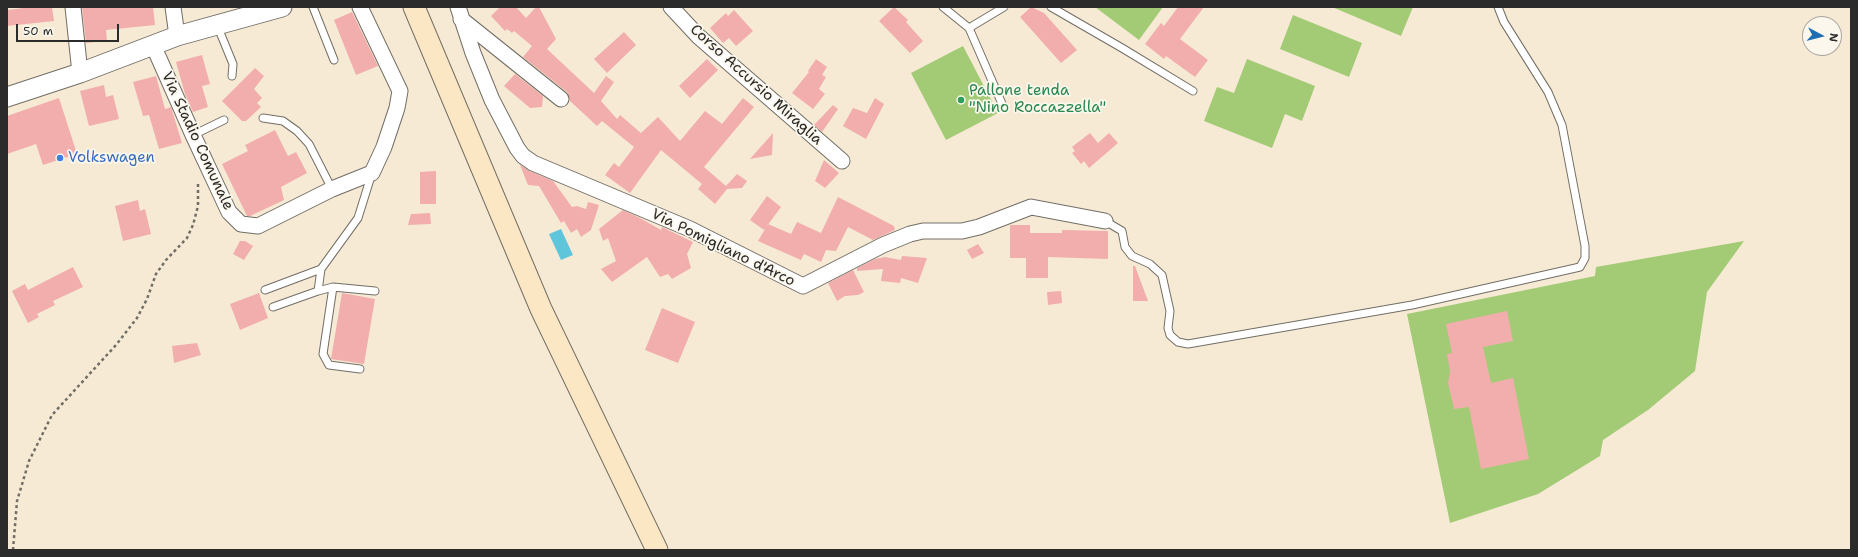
<!DOCTYPE html>
<style>
body{margin:0}
#map{position:relative;width:1858px;height:557px;overflow:hidden;background:#f6ead5;font-family:"Shantell Sans",sans-serif}
canvas{display:block}
.frame{position:absolute;inset:0;border:8px solid #2b2b2b;pointer-events:none}
.north{position:absolute;left:1802px;top:16px;width:40px;height:40px;box-sizing:border-box;background:#fbf7ec;border:1px solid #a8a59f;border-radius:50%;rotate:97deg;font-size:11px;font-weight:700;line-height:16px;text-align:center;color:#2b2b2b}
.north::after{content:'';display:block;margin:auto;width:14px;height:18px;background:#1f6fb2;clip-path:polygon(50% 0,100% 100%,50% 72%,0 100%)}
.scale{position:absolute;left:16px;top:24px;width:103px;height:18px;box-sizing:border-box;border:2px solid #2b2b2b;border-top:0;padding-left:5px;font-size:12px;line-height:14px;white-space:nowrap;color:#2b2b2b;-webkit-text-stroke:3px #fbf7ec;paint-order:stroke}
</style>
<div id="map">
<canvas width="1858" height="557"></canvas>
<div class="frame"></div>
<div class="north">N</div>
<div class="scale">50 m</div>
</div>
<script>
const g = document.querySelector('canvas').getContext('2d');
g.lineJoin = 'round';
function paint(path, color) {
  g.fillStyle = color;
  g.fill(path, 'evenodd');
}
function shape(rows) {
  const path = new Path2D();
  for (const r of rows) {
    path.moveTo(r[0], r[1]);
    for (let i = 2; i < r.length; i += 2) path.lineTo(r[i], r[i + 1]);
  }
  return path;
}
function stroke(path, color, width, dash) {
  g.strokeStyle = color;
  g.lineWidth = width;
  g.lineCap = dash ? 'butt' : 'round';
  g.setLineDash(dash || []);
  g.stroke(path);
}
function drawText(font, color, halo, rows, align = 'center') {
  g.font = font + ' "Shantell Sans",sans-serif';
  g.lineWidth = 3.5;
  g.setLineDash([]);
  g.textBaseline = 'middle';
  g.strokeStyle = halo;
  g.fillStyle = color;
  for (const [text, x, y, turn = 0] of rows) {
    g.save();
    g.translate(x, y);
    g.rotate((+turn || 0) * Math.PI / 180);
    g.textAlign = isNaN(turn) ? turn : align;
    if (halo) g.strokeText(text, 0, 0);
    g.fillText(text, 0, 0);
    g.restore();
  }
}
paint(shape([
 [1095,7,1163,7,1139,40],
 [1332,7,1413,7,1401,36],
 [1293,15,1362,43,1349,77,1280,49],
 [963,46,998,113,946,140,911,73],
 [1247,59,1315,86,1302,121,1285,114,1272,148,1204,121,1217,87,1234,93],
 [1744,241,1707,292,1695,371,1648,410,1603,440,1600,456,1538,494,1450,523,1407,314,1595,276,1596,267]
]), '#a3cb76');
paint(shape([
 [561,229,573,255,561,260,549,234]
]), '#5ec5db');
paint(shape([
 [32,7,52,7,54,21,7,26,7,10],
 [82,7,153,7,155,25,106,30,107,41,86,43],
 [500,7,516,7,526,18,536,7,539,7,556,39,547,49,594,93,606,76,614,82,601,101,617,119,620,115,641,133,658,117,680,141,705,111,722,124,743,98,754,107,704,167,726,186,737,174,747,181,742,188,727,189,715,204,698,189,702,184,661,150,630,193,605,175,614,163,619,167,634,147,602,121,597,126,570,101,567,92,523,57,532,46,514,31,512,33,507,29,505,31,491,16],
 [894,7,908,20,906,22,923,41,910,53,879,21],
 [1031,7,1044,13,1077,50,1061,63,1020,17],
 [1178,7,1204,7,1180,39,1208,60,1195,77,1166,56,1164,59,1145,44,1161,23,1164,26],
 [734,10,753,31,736,46,729,38,723,43,710,28,726,13,728,16],
 [352,12,378,66,356,75,334,20],
 [624,32,636,45,607,73,594,59],
 [202,55,210,84,202,86,208,107,193,112,185,94,176,62],
 [707,59,718,70,690,98,679,86],
 [816,59,827,67,822,75,826,77,819,89,825,94,813,109,792,93,809,72,808,71],
 [255,68,264,76,254,89,262,98,257,103,261,107,246,121,242,121,222,101],
 [515,74,543,96,542,107,530,108,504,86],
 [156,76,165,109,171,107,182,143,159,149,149,115,143,116,133,82],
 [104,85,106,97,113,95,119,119,89,126,80,91],
 [59,98,77,154,43,165,36,144,7,154,7,116],
 [875,98,884,104,866,139,843,126,853,108,867,113],
 [833,105,838,109,822,132,814,125],
 [275,130,288,156,296,152,307,173,281,187,284,200,250,216,247,216,222,164,248,151,245,145],
 [773,133,772,155,750,159],
 [1090,133,1098,143,1109,133,1118,143,1089,168,1084,161,1081,164,1072,153,1075,151,1072,147],
 [824,160,839,173,825,188,815,181],
 [520,165,530,171,553,181,572,207,577,206,586,209,588,202,599,205,591,230,581,237,577,229,571,233,564,221,561,223,539,186,528,185],
 [436,171,436,204,420,204,420,172],
 [767,196,781,207,764,230,750,220],
 [838,197,894,226,895,230,873,240,848,227,836,251,826,250,821,262,804,254,801,260,758,241,768,224,791,234,797,222,821,233],
 [138,200,140,211,145,209,151,234,123,241,115,206],
 [623,210,640,218,661,230,662,227,693,242,687,254,691,268,672,279,668,274,660,277,647,257,612,282,601,269,616,261,608,238,603,241,599,229],
 [430,213,431,224,408,225,411,214],
 [1010,225,1030,225,1030,233,1062,233,1062,230,1108,231,1108,259,1048,257,1048,278,1026,278,1026,258,1010,258],
 [240,241,245,241,253,246,244,260,233,254],
 [978,244,984,253,972,259,967,250],
 [902,256,927,258,918,283,901,278,900,283,881,281,883,269,857,271,857,268,875,259,885,257,901,260],
 [1133,266,1135,266,1148,301,1133,301],
 [73,267,83,287,53,301,55,305,37,314,39,317,28,323,12,291,25,284,28,290],
 [853,270,864,292,858,295,845,296,837,301,828,283],
 [1061,291,1062,303,1048,305,1047,292],
 [259,293,268,318,240,330,230,304],
 [342,293,375,299,364,364,331,359],
 [662,308,695,322,678,363,645,350],
 [1507,311,1513,341,1483,347,1491,383,1513,378,1529,459,1481,469,1469,407,1454,409,1448,383,1450,371,1447,354,1452,353,1446,324],
 [197,343,201,355,174,363,172,346]
]), '#f1aeac');
const service = shape([
 [313,7,334,60],
 [943,7,969,28,1004,7],
 [1051,7,1122,48,1193,91],
 [217,25,233,64,232,76],
 [969,28,1003,106],
 [263,118,283,121,297,131,309,144,332,189],
 [193,135,224,120],
 [1105,221,1122,231,1125,247,1132,256,1150,264,1162,275,1170,311,1168,328,1170,335,1178,342,1188,344,1412,305,1580,267,1585,258,1585,246,1562,125,1548,92,1504,22,1498,7],
 [333,287,375,291],
 [265,290,321,269,358,218,372,173],
 [318,291,333,287,323,354,329,365,360,369],
 [273,307,318,291,321,269]
]);
const minor = shape([
 [73,7,80,73],
 [173,7,177,36],
 [458,7,473,53,492,100,517,148,523,156,533,163,690,229,803,286,883,245,910,234,923,231,962,231,979,227,1031,207,1105,221],
 [671,7,698,36,842,161],
 [461,19,561,99],
 [153,45,193,135,229,212,241,224,258,226,332,189,372,173,384,147,397,108,400,91,360,7]
]);
const tertiary = shape([
 [7,97,80,73,177,36,282,7]
]);
const secondary = shape([
 [414,7,541,309,657,550]
]);
stroke(service, '#726e66', 9);
stroke(minor, '#726e66', 17);
stroke(tertiary, '#726e66', 21);
stroke(secondary, '#726e66', 23);
stroke(shape([
 [13,550,17,501,29,461,52,415,116,345,137,318,147,299,156,274,166,260,187,238,193,225,198,206,198,182]
]), '#726e66', 2.5, [3, 3]);
stroke(service, '#fff', 7);
stroke(minor, '#fff', 15);
stroke(tertiary, '#fff', 19);
stroke(secondary, '#fbe7c3', 21);
for (const [x, y, r, color] of [
 [961,100,4,"#2e9e5b"],
 [60,158,4,"#3f7fe0"]
]) {
  const dot = new Path2D();
  dot.arc(x, y, r, 0, 2 * Math.PI);
  g.fillStyle = color;
  g.fill(dot);
  stroke(dot, '#fbf7ec', 1.5);
}
drawText('15px', '#2b2b2b', '#fbf7ec', [
 ["Corso Accursio Miraglia",756,85,42],
 ["Via Stadio Comunale",197,141,65],
 ["Via Pomigliano d'Arco",723,248,26]
]);
drawText('15px', '#27864d', '#fbf7ec', [
 ["Pallone tenda",969,91],
 ["\"Nino Roccazzella\"",969,108]
], 'left');
drawText('15px', '#366cbe', '#fbf7ec', [
 ["Volkswagen",68,158]
], 'left');
</script>
